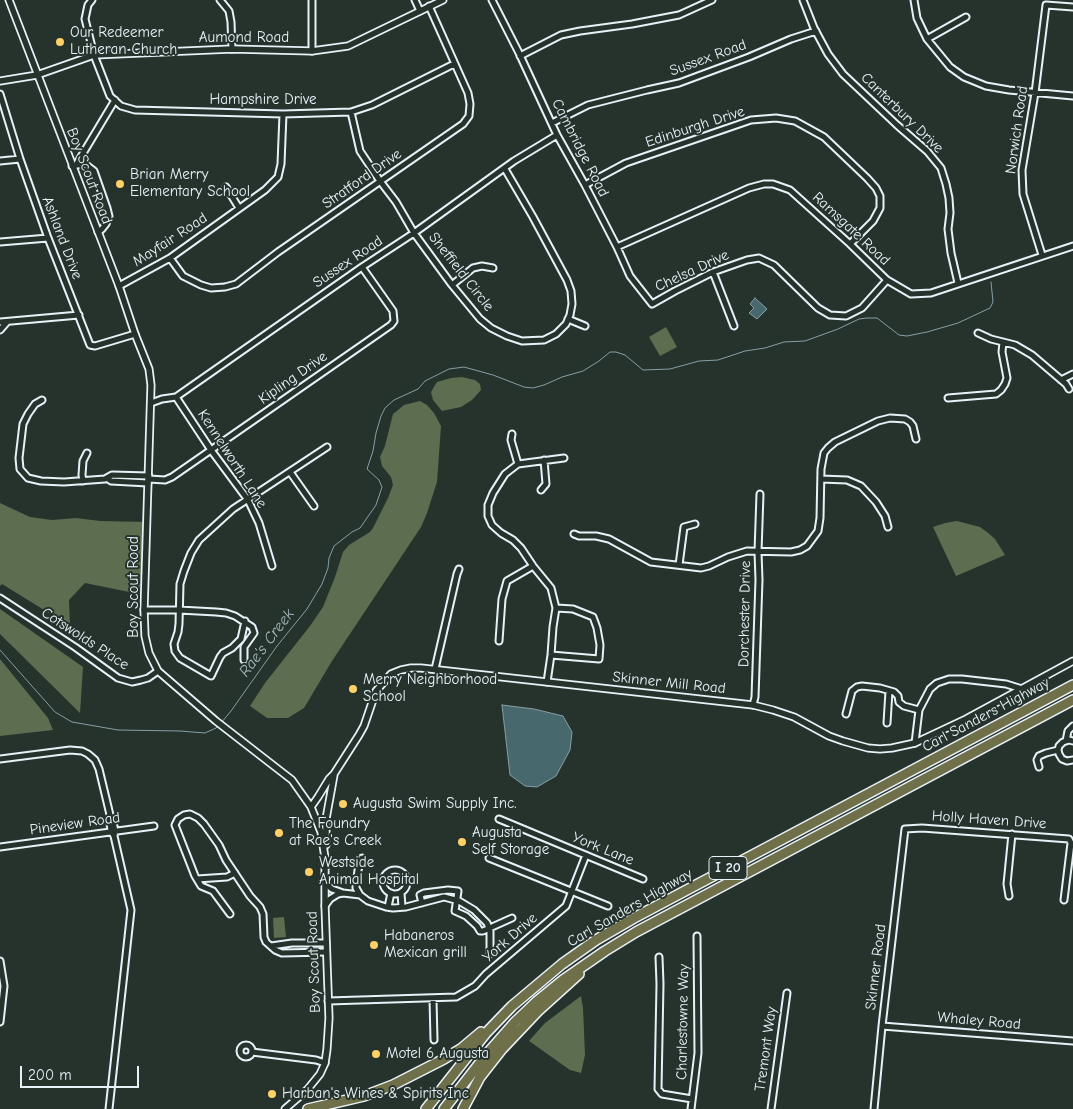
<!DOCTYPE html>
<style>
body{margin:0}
#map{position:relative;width:1073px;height:1109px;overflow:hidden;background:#26332d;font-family:"Comic Neue",sans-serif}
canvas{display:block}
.scale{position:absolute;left:20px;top:1066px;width:119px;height:22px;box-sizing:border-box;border:2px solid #e8f1f8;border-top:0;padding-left:6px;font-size:15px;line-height:18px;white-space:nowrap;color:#e8f1f8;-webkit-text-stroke:4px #26332d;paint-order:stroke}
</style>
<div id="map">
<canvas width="1073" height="1109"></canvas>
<div class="scale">200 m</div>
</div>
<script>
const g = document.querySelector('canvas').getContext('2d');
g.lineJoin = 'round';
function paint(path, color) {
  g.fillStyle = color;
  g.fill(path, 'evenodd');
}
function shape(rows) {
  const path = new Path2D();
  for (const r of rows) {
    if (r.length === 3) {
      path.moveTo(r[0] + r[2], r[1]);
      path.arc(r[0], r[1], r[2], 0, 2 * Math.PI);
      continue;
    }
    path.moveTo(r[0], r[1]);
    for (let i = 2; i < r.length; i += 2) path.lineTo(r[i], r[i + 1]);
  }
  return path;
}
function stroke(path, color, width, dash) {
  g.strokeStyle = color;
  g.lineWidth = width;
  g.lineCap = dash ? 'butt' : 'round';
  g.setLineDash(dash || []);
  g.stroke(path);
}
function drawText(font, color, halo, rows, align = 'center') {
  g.font = font + ' "Comic Neue",sans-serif';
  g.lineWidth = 4;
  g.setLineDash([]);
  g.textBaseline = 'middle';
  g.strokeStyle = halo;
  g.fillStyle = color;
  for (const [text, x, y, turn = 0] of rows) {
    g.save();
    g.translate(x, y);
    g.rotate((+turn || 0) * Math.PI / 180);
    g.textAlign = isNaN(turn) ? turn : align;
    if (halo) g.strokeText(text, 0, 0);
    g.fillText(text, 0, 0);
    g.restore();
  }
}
paint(shape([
 [666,327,677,347,660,356,649,337],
 [462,377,475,380,480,384,481,390,472,400,461,407,442,411,433,400,431,392,437,382,451,378],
 [420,401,427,405,434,413,441,426,437,482,427,513,421,527,332,661,304,708,288,718,267,718,250,706,265,683,310,626,323,607,335,577,343,552,349,545,370,532,373,528,388,498,393,485,391,477,382,466,380,457,385,446,393,414,404,405],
 [0,503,30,517,52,520,76,518,100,521,146,522,139,594,85,583,69,600,70,626,2,584,0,586],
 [957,521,980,527,987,532,995,539,1005,555,956,576,933,527,945,523],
 [0,609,83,667,80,713,0,634],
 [0,659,48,718,53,730,0,736],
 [284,917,286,937,274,938,273,918],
 [581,996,583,1008,585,1055,581,1073,570,1070,529,1041,545,1023]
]), '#5c6d50');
const water = shape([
 [755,298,767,309,757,319,749,313,754,308,750,304,755,298],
 [502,705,534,709,563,716,572,732,570,750,556,776,537,787,525,786,510,775,502,705]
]);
paint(water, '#47696e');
stroke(water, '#879fa5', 1);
stroke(shape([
 [0,650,55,712,72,722,118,730,180,731,205,733,216,728,218,726],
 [221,723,231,711,277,646,307,609,322,584,328,568,329,558,334,546,352,532,360,528,376,505,382,487,379,480,367,469,373,451,376,433,381,416,385,408,394,400,418,389,425,381,449,369,464,367,493,375,524,387,533,388,544,385,562,377,583,371,599,361,610,352,616,352,625,355,643,370,670,369,699,361,718,360,745,351,765,348,784,342,805,341,838,329,859,319,867,318,877,318,899,335,907,336,927,332,958,323,990,308,993,302,991,282]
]), '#879fa5', 1);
const minor = shape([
 [92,0,88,5,85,19,94,55,110,96,121,106,135,110,283,114,351,112,372,105,454,64],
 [220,0,229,11,231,22,232,49],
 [312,0,312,51],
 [415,0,420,11],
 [492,0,519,53,557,135,585,185,617,247,630,276,652,304,675,291,713,272,747,260,759,258,774,265,818,308,830,315,846,316,862,308,887,280],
 [803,0,814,28,828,54,843,74,897,125,927,151,941,168,946,184,949,198,950,213,948,229,951,253,958,283],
 [914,0,917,18,927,39,950,67,964,77,986,86,1009,90,1073,96],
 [927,39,966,17],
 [520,56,561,35,580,31,632,24,679,15,712,0],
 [0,94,20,159,48,238,90,345,95,346,135,334],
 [351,112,360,151,380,181,396,202,414,233,452,285,480,319,491,328,507,336,522,341,544,340,556,334,566,324,570,315,572,304,571,291,567,280,533,217,505,169],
 [552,123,588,105,647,90,679,83,749,57,791,39,816,31],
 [0,161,20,159],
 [76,165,115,100],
 [72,166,82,164,85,164,94,171,107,208,109,216,106,224,102,229,98,232],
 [585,185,626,163,751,120,776,118,795,121,824,137,867,178,876,188,880,196,880,208,873,221,850,244],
 [226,187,239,208],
 [0,242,48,238],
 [617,247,749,188,764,184,773,184,790,190,850,244,887,280,911,294,931,293,1073,246],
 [1042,255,1023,194,1022,170,1035,93,1046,5,1073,7],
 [170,258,183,276,201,285,211,288,225,287,236,284,278,252,463,124,469,116,470,104,468,93,429,6],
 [713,272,734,326],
 [452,285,473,268,482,266,493,268],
 [119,286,170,258,265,190,278,177,281,164,283,114],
 [568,319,585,326],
 [0,322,79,315],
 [0,330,7,322],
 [978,333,991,339,1015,345,1032,355,1066,384,1069,389],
 [1061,380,1073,374],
 [176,397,211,450,248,500,259,523,272,566],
 [948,398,996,394,1001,390,1005,384,1007,378,1002,352,1003,342],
 [42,400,35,404,28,414,23,424,19,458,20,469,28,478,41,481,64,482,105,479,112,475,149,476],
 [151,403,162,399,176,397,362,267,414,233,514,161,557,135],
 [512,434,511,440,518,464],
 [290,472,314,506],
 [107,478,111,481,148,483],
 [149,479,165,480,172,477,391,325,394,321,393,311,362,267],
 [821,479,847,480,861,486,876,502,885,516,888,527],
 [83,481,82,475,83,461,87,453],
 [541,490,546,484,544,460],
 [574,534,579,536,596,536,609,539,651,562,701,568,709,566,728,557,747,551,791,552,800,550,807,546,818,531,820,518,821,469,824,453,828,448,835,442,878,421,890,418,905,419,910,422,913,426,916,439],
 [679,565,684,527,695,524],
 [0,598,75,647,118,678,132,682,141,680,148,678,158,671],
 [144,610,179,610,216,612,226,613,235,616,252,627,254,633,244,647,244,660],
 [245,621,241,639,232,648,223,653,220,657,211,676,180,658,175,651,174,644,178,632,179,624,180,584,184,571,191,553,199,540,233,509,327,447],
 [499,641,502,599,507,581,533,566],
 [551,655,599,659,600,645,597,628,593,617,573,609,556,608],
 [435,669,457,574,459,569],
 [547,682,551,655,553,627,556,608,551,588,533,566,521,548,513,540,501,533,492,525,488,516,488,505,493,493,505,474,518,464,564,458],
 [753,705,755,697,759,580,758,552,760,494],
 [846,714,852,691,857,687,862,686,880,688,894,692,898,696,899,702,904,706,919,710],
 [887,723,889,691],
 [1066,741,1068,731,1073,726],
 [1073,741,1069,740,1063,742,1059,746,1058,750,1059,754,1062,759,1067,761,1073,760],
 [915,743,919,710,930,689,937,683,949,679,962,679,1006,684,1022,689],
 [0,759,70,750,82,751,88,754,95,760,99,769,111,819,113,822,115,831,114,836,111,831,110,823,111,819],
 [1039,767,1037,760,1039,756,1046,753,1058,750],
 [499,819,643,879],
 [0,847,154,826],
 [362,858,358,870,356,886,356,888,360,895,368,901,386,907,393,908,406,907,444,897,459,901,474,910,487,923,490,931,490,954],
 [489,858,608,906],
 [395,882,12],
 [197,879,227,877,235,873],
 [343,893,360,895],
 [401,893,402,907],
 [1009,896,1007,884,1012,834],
 [422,903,420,895,424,893,448,890,458,891,455,911,466,916,477,926,480,931,483,931,512,918],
 [325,906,330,899,338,894,343,893,332,889,327,885,325,880],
 [388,907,391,893],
 [230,914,213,891,201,886,195,876,175,825,178,819,184,815,190,814,198,818,204,824,219,845,226,860,250,896,260,907,263,914,264,937,266,942,275,950,282,953,326,952],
 [271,946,292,943,326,943],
 [659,957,660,984,658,1089,662,1094,692,1099],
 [0,961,4,986,0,1022],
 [433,999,434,1040],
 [328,1001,456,997,475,986,486,974,566,906,586,855],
 [882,1026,1073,1041],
 [246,1051,6],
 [252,1052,316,1060,325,1063],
 [109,1109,131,910,114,836],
 [691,1109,698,1053,697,936],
 [771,1109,787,993],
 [874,1109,882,1026,905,829,922,828,1069,839,1071,843,1064,900]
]);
const tertiary = shape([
 [9,0,119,286,135,334,149,369,151,385,144,610,145,636,149,653,158,671,216,721,292,780,311,807,321,832,325,858,325,906,329,1018,327,1049,325,1063,320,1074,307,1090,285,1109],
 [0,81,37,75,94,55,232,49,312,51,348,46,443,0],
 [311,807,318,797,329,779,334,774,359,735,364,726,376,691,391,674,401,670,411,668,421,668,753,705,773,710,794,717,829,736,843,741,868,748,880,749,892,748,915,743,966,719,1073,661],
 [326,845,326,819,334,775]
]);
const motorway = shape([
 [308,1109,364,1096,393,1085,444,1059,462,1048,481,1032],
 [426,1109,486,1033,512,1006,562,964,596,940,634,918,1073,685],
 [444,1109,486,1055,515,1022,536,1002,563,980,605,951,636,932,1073,700],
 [463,1109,480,1077,502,1049,538,1011,579,974]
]);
stroke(minor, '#e8f1f8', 9);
stroke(tertiary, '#e8f1f8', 9);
stroke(motorway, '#e8f1f8', 12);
stroke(minor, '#26332d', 5);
stroke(tertiary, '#26332d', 5.5);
stroke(motorway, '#6f704a', 9);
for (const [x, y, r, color] of [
 [60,42,5,"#ffd166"],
 [120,184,5,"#ffd166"],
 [353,689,5,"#ffd166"],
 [343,804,5,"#ffd166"],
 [279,833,5,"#ffd166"],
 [462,842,5,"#ffd166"],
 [309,872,5,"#ffd166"],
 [374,945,5,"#ffd166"],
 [376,1054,5,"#ffd166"],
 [272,1094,5,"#ffd166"]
]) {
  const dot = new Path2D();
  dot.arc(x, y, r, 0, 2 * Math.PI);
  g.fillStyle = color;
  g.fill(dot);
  stroke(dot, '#26332d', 2);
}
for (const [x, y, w] of [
 [728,868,38]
]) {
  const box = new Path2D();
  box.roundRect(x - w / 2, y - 11.5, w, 23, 4);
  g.fillStyle = '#26332d';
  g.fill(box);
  stroke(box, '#e8f1f8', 1);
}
drawText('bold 14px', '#e8f1f8', null, [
 ["I 20",728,868]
]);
drawText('15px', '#e8f1f8', '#26332d', [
 ["Our Redeemer",70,33],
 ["Lutheran Church",70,50],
 ["Brian Merry",130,175],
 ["Elementary School",130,192],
 ["Merry Neighborhood",363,680],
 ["School",363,697],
 ["Augusta Swim Supply Inc.",353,804],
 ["The Foundry",289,824],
 ["at Rae's Creek",289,841],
 ["Augusta",472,833],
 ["Self Storage",472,850],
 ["Westside",319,863],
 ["Animal Hospital",319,880],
 ["Habaneros",384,936],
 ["Mexican grill",384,953],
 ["Motel 6 Augusta",386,1054],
 ["Harban's Wines & Spirits Inc",282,1094]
], 'left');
drawText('15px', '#e8f1f8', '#26332d', [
 ["Aumond Road",244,38],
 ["Sussex Road",708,58,-20],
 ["Hampshire Drive",263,100],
 ["Canterbury Drive",902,113,44],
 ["Edinburgh Drive",695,127,-18],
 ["Norwich Road",1017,130,-82],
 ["Cambridge Road",580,148,63],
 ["Boy Scout Road",89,176,69],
 ["Stratford Drive",362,179,-35],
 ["Ramsgate Road",851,229,43],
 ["Ashland Drive",62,238,69],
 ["Mayfair Road",170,240,-33],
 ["Sussex Road",348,262,-34],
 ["Chelsa Drive",692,271,-25],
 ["Sheffield Circle",461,272,52],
 ["Kipling Drive",293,378,-35],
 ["Kennelworth Lane",232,459,57],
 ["Boy Scout Road",134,587,-90],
 ["Dorchester Drive",745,614,-89],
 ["Cotswolds Place",85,639,33],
 ["Skinner Mill Road",669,683,6],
 ["Carl Sanders Highway",986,715,-28],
 ["Holly Haven Drive",989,820,4],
 ["Pineview Road",75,824,-8],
 ["York Lane",603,849,22],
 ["Carl Sanders Highway",630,908,-30],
 ["York Drive",510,938,-41],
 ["Boy Scout Road",314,962,-92],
 ["Skinner Road",876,967,-83],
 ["Whaley Road",979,1021,5],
 ["Charlestowne Way",683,1022,-89],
 ["Tremont Way",766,1049,-82]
]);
drawText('italic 16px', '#a8bbc1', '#26332d', [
 ["Rae's Creek",267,643,-53]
]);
</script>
